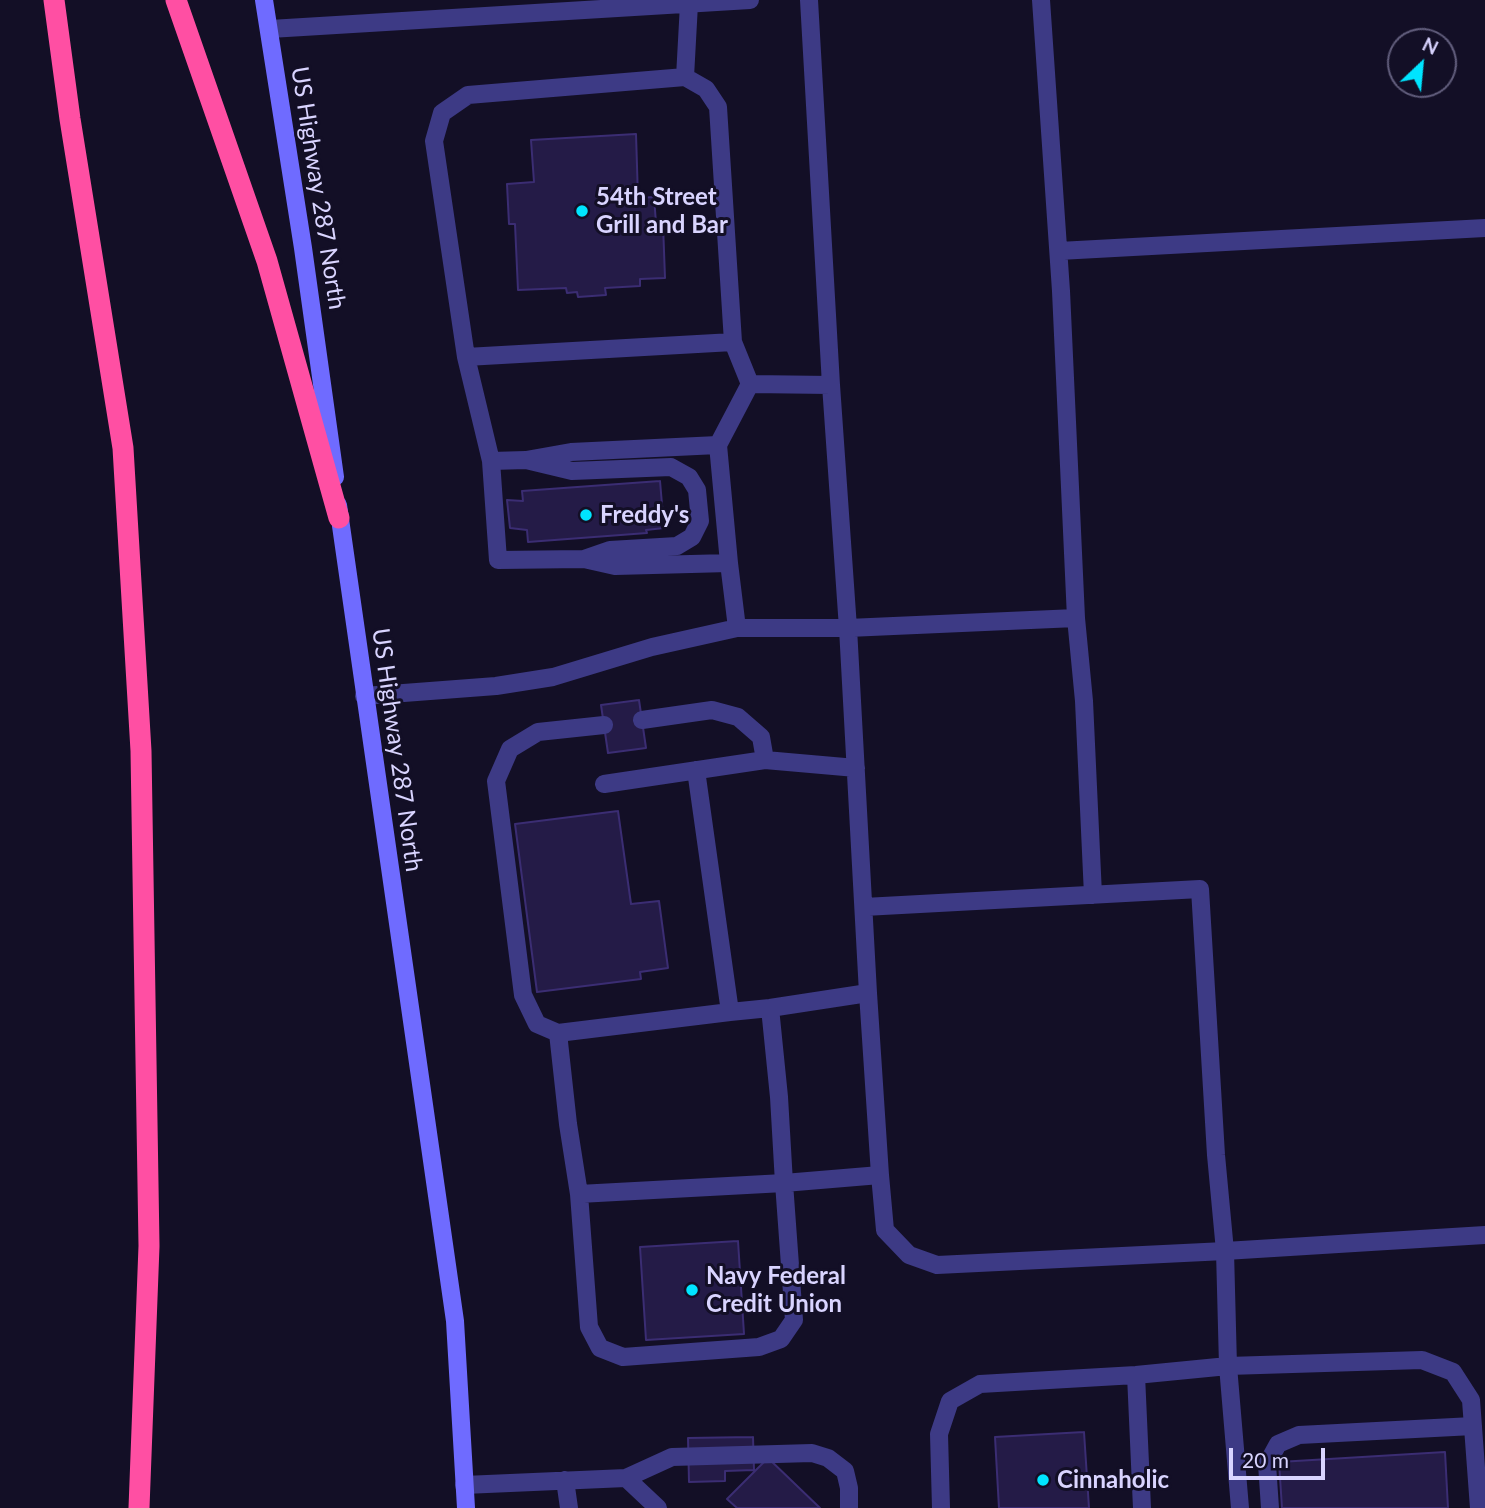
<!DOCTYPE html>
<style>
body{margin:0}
#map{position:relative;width:1485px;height:1508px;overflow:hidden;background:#130f26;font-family:Lato,sans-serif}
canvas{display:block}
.north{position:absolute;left:1387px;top:28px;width:70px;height:70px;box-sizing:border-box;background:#130f26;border:2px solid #625e7d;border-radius:50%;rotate:26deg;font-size:19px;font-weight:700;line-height:28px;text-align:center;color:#d9d4ff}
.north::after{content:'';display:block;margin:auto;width:24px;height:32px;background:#00e5ff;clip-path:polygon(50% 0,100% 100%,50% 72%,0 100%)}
.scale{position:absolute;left:1229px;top:1448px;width:96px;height:32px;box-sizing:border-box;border:4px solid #d9d4ff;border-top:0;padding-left:9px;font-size:21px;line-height:24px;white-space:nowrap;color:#d9d4ff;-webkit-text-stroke:5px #130f26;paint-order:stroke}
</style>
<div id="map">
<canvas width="1485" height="1508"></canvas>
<div class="north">N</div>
<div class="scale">20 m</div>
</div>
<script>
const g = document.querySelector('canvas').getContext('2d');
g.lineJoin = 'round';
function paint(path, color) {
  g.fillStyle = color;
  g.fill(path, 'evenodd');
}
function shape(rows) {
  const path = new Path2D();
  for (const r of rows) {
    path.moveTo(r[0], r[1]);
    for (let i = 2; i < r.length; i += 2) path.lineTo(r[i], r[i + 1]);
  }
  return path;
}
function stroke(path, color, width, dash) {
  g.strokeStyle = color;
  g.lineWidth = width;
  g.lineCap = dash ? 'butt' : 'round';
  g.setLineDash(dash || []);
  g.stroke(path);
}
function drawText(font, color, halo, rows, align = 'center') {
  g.font = font + ' Lato,sans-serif';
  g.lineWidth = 6;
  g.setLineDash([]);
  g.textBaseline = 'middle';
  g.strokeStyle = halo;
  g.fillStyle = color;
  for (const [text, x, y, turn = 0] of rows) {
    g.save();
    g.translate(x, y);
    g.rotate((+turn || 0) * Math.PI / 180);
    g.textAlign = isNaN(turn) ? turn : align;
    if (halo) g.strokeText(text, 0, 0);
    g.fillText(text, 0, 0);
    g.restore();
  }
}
const building = shape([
 [636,134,638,198,654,197,656,223,663,224,665,278,640,279,640,286,605,288,606,295,578,297,577,292,567,293,566,288,518,290,515,224,509,224,507,184,534,182,531,140,636,134],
 [660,481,664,528,646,530,647,533,528,542,527,530,510,528,507,500,523,501,522,491,660,481],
 [639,700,646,748,608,753,601,705,639,700],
 [618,811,631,904,659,901,668,968,640,972,641,979,537,992,515,824,618,811],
 [738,1241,744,1334,646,1340,640,1247,738,1241],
 [1084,1432,1089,1508,999,1508,995,1437,1084,1432],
 [753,1437,754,1470,725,1471,725,1481,689,1482,688,1438,753,1437],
 [1445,1452,1448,1508,1282,1508,1279,1462,1445,1452],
 [768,1458,820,1508,737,1508,727,1499,768,1458]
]);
paint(building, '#241b47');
stroke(building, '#3b2d73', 2);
stroke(shape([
 [809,0,831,385,848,628,868,993,880,1175,885,1230,909,1255,937,1265,1225,1251,1485,1235],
 [1041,0,1061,291,1076,618,1084,701,1093,895],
 [689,4,685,77,706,89,718,107,733,342,750,384,831,385],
 [270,29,750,0],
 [685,77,468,95,442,113,434,141,466,357,733,342],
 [1059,251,1485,228],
 [466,357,491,461,498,560,584,559,615,566,729,563,718,445,750,384],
 [526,460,572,471,671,467,689,477,697,490,700,521,692,537,677,546,610,550,584,559],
 [491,461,526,460,571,452,718,445],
 [729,563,737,628],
 [364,696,496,686,553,677,652,647,737,628,848,628,1076,618],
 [642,720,712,710,738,717,761,737,765,760],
 [604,725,538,732,510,749,496,781,523,995,537,1024,558,1033,730,1012],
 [696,770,730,1012,770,1008,868,993],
 [604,784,765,760,856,768],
 [864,907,1200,889,1216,1155,1225,1251,1228,1366,1240,1508],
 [770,1008,779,1097,784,1183,794,1320,781,1339,759,1347,623,1357,600,1348,589,1327,579,1194,784,1183,880,1175],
 [558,1033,568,1124,579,1194],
 [1136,1375,1142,1508],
 [626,1478,672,1457,812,1453,828,1458,845,1471,849,1488,849,1508],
 [565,1480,569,1508],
 [464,1485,626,1478,658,1508],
 [941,1508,939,1434,950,1401,980,1384,1136,1375,1228,1366,1422,1360,1453,1372,1471,1400,1479,1508],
 [1270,1508,1267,1464,1278,1444,1299,1435,1473,1426]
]), '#3d3a85', 18);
stroke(shape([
 [264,0,303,248,335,477],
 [338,505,455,1321,466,1508]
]), '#6f6bff', 18);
stroke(shape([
 [54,0,70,119,123,448,141,751,149,1246,139,1508],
 [176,0,267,261,339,518]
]), '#ff4fa3', 21);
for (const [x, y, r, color] of [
 [582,211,7,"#00e5ff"],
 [586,515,7,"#00e5ff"],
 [692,1290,7,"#00e5ff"],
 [1043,1480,7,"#00e5ff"]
]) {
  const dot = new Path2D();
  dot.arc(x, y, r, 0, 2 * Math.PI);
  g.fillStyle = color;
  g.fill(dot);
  stroke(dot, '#130f26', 2.5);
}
drawText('24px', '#d9d4ff', '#130f26', [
 ["US Highway 287 North",318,188,81],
 ["US Highway 287 North",397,750,82]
]);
drawText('bold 24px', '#d9d4ff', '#130f26', [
 ["54th Street",596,197],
 ["Grill and Bar",596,225],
 ["Freddy's",600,515],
 ["Navy Federal",706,1276],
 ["Credit Union",706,1304],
 ["Cinnaholic",1057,1480]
], 'left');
</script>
